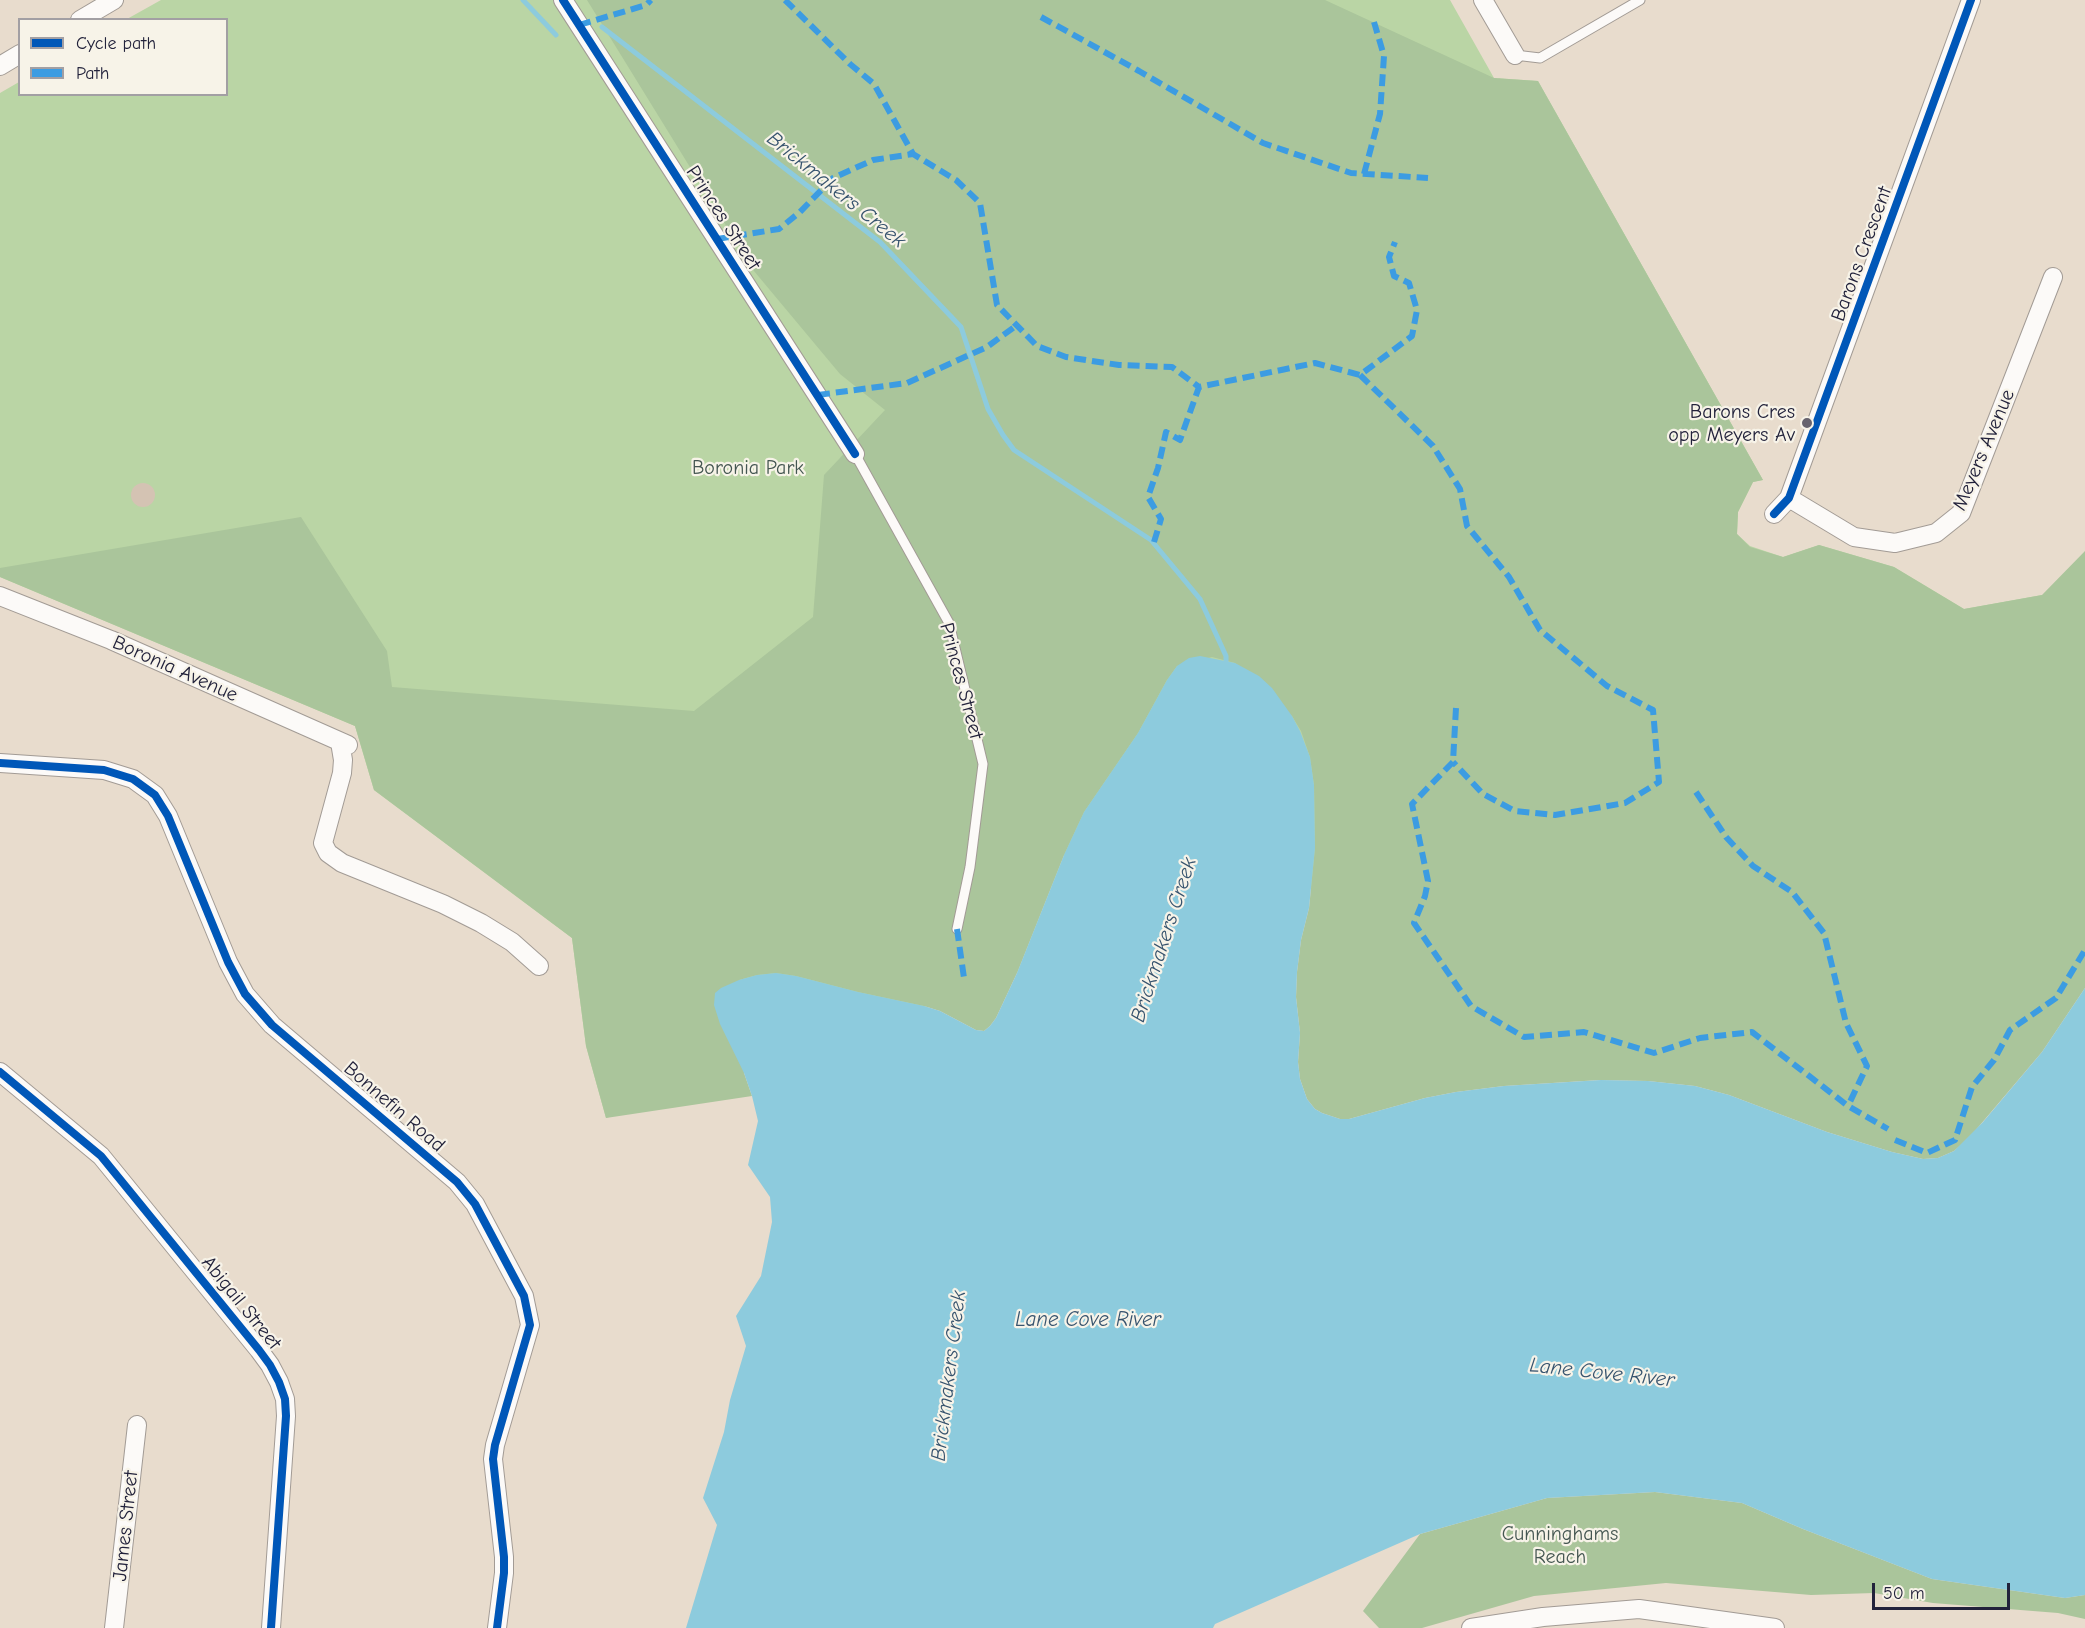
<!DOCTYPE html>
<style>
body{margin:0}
#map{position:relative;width:2085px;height:1628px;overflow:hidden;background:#e8dccd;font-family:"Comic Neue",sans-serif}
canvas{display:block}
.legend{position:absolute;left:18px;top:18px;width:210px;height:78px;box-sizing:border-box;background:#f7f3e8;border:2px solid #a29fa3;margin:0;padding:8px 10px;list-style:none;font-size:18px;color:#22223b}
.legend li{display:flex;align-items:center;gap:12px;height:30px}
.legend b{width:30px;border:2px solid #a29fa3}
.scale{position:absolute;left:1872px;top:1583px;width:138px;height:27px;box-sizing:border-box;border:3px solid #22223b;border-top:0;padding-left:8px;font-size:18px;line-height:21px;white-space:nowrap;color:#22223b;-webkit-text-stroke:4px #f7f3e8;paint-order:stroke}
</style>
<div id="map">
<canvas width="2085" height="1628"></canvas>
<ul class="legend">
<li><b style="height:8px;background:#0057b8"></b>Cycle path</li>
<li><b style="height:8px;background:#3c9ce2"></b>Path</li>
</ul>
<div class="scale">50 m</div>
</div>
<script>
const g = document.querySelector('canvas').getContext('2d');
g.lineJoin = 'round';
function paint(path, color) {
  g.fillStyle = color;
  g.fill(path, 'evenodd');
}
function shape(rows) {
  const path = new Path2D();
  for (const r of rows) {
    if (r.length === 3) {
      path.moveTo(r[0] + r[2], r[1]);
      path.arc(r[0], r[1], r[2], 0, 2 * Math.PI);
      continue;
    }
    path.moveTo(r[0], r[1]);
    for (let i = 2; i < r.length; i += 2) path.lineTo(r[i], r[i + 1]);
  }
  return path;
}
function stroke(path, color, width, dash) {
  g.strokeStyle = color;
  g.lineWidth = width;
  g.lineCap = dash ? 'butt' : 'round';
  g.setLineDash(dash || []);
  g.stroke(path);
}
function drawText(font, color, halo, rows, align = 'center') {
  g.font = font + ' "Comic Neue",sans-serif';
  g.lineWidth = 4.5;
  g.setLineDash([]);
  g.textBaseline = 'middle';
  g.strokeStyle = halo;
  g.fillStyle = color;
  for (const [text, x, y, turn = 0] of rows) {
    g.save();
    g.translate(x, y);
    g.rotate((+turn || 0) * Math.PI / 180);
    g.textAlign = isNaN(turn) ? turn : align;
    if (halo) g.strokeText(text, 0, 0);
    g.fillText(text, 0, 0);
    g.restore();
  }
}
paint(shape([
 [161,0,1450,0,1494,78,1538,81,1763,480,1753,482,1738,512,1737,534,1750,546,1783,557,1819,545,1894,567,1964,609,2042,595,2085,988,1064,855,1017,973,744,1073,606,1118,586,1046,572,938,374,790,355,726,0,577,0,93,19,82,20,94,226,94,226,20,127,19]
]), '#bad5a5');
paint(shape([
 [587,0,1325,0,1494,78,1538,81,1763,480,1753,482,1738,512,1737,534,1750,547,1783,557,1819,545,1894,567,1964,609,2042,595,2085,551,2085,988,2042,1052,1969,1138,1954,1151,1938,1158,1923,1159,1892,1152,1827,1132,1729,1095,1695,1086,1648,1081,1600,1080,1504,1086,1456,1092,1425,1098,1349,1119,1340,1119,1322,1113,1315,1109,1307,1099,1300,1079,1298,1062,1300,1033,1296,997,1297,972,1301,940,1309,908,1315,848,1314,785,1310,757,1301,731,1292,716,1235,663,1212,657,1177,666,1167,680,1138,733,1084,812,1064,855,1017,973,996,1018,990,1026,984,1031,976,1030,940,1011,924,1006,858,992,796,976,776,973,757,975,739,980,744,1073,752,1096,606,1118,586,1046,572,938,374,790,355,726,0,577,0,568,301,517,387,651,392,687,694,711,813,617,824,475,885,410,840,374,754,271],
 [1655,1492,1742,1503,1803,1529,1932,1579,2065,1598,2085,1595,2085,1619,2058,1613,1933,1603,1874,1593,1811,1595,1666,1583,1534,1596,1422,1628,1379,1628,1363,1611,1420,1534,1547,1498]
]), '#aac59b');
paint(shape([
 [1200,656,1235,663,1259,676,1272,688,1292,716,1300,731,1310,757,1314,785,1315,848,1309,908,1301,940,1297,972,1296,997,1300,1033,1298,1062,1300,1079,1307,1099,1315,1109,1322,1113,1340,1119,1349,1119,1425,1098,1456,1092,1504,1086,1601,1080,1648,1081,1695,1086,1729,1095,1827,1132,1892,1152,1923,1159,1938,1158,1954,1151,1983,1122,2042,1052,2085,988,2085,1595,2065,1598,1932,1579,1803,1529,1742,1503,1655,1492,1547,1498,1420,1534,1215,1624,1213,1628,686,1628,717,1525,703,1498,724,1432,730,1400,746,1346,736,1316,761,1276,772,1222,770,1197,748,1165,758,1121,752,1096,744,1073,720,1024,714,1005,715,993,721,988,739,980,757,975,776,973,796,976,858,992,924,1006,940,1011,976,1030,984,1031,990,1026,996,1018,1017,973,1064,855,1084,812,1138,733,1167,680,1177,666,1189,658]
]), '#8dcbdd');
stroke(shape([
 [523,0,556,35],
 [602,27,880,242,961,327,988,409,1003,435,1014,450,1151,540,1200,599,1226,656,1226,667]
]), '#8dcbdd', 5);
paint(shape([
 [143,495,12]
]), '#d4c3b3');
const lane = shape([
 [1515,55,1540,58,1640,0],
 [855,454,949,623,983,764,970,867,957,929]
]);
const street = shape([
 [563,0,855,454],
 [1483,0,1515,55],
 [80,20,114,0],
 [0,66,20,54],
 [1789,498,1854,537,1895,543,1936,533,1961,513,2053,277],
 [1774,514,1789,498,1971,0],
 [0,596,111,640,348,745],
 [340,742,343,760,342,773,323,843,328,853,342,863,443,904,481,923,512,942,539,966],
 [0,763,104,770,133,779,155,795,168,816,228,962,245,994,272,1025,457,1182,475,1204,524,1296,530,1325,495,1445,493,1459,504,1557,504,1573,497,1628],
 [0,1072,101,1156,259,1350,270,1365,279,1382,285,1399,286,1416,271,1628],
 [114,1628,137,1425],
 [1471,1628,1543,1617,1639,1609,1775,1628]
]);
stroke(lane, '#a29b95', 11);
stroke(street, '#a29b95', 20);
stroke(lane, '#fcfaf8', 9);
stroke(street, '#fcfaf8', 18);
stroke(shape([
 [785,0,850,64,874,84,913,154,956,180,980,203,997,305,1037,346,1066,357,1119,365,1172,367,1199,387],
 [1041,17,1139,71,1263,143,1351,173,1428,178],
 [579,25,646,5,651,0],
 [1364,174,1380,114,1384,56,1374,22],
 [717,239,779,229,800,212,833,178,873,160,913,154],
 [1360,375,1433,446,1460,489,1467,526,1509,577,1540,630,1607,686,1653,710,1659,782,1625,803,1555,815,1515,811,1483,794,1453,762],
 [818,395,907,383,987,347,1017,325],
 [1154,542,1161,519,1148,497,1158,468,1166,432,1180,440,1199,387,1315,363,1360,375,1412,336,1417,310,1409,283,1394,276,1389,257,1395,242],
 [1456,708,1453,762,1412,804,1428,881,1425,896,1414,923,1471,1006,1524,1037,1584,1032,1654,1053,1700,1038,1752,1032,1848,1106,1888,1129],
 [1696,792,1726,837,1753,866,1792,892,1824,933,1846,1023,1867,1066,1848,1106],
 [957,929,964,978],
 [1895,1140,1927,1153,1955,1140,1972,1087,1994,1060,2010,1030,2056,998,2085,950]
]), '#3c9ce2', 6, [12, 6]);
stroke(shape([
 [563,0,855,454],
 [1774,514,1789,498,1971,0],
 [0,763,104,770,133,779,155,795,168,816,228,962,245,994,272,1025,457,1182,475,1204,524,1296,530,1325,495,1445,493,1459,504,1557,504,1573,497,1628],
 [0,1072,101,1156,259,1350,270,1365,279,1382,285,1399,286,1416,271,1628]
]), '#0057b8', 8);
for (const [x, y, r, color] of [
 [1807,423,6,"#67636e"]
]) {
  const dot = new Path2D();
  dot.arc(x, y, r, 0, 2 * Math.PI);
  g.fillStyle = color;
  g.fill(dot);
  stroke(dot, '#f7f3e8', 2);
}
drawText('20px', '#22223b', '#f7f3e8', [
 ["Princes Street",723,218,57],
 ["Barons Crescent",1862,254,-70],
 ["Meyers Avenue",1984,450,-67],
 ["Boronia Avenue",175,669,24],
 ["Princes Street",961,681,75],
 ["Bonnefin Road",394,1107,41],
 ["Abigail Street",241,1303,51],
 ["James Street",126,1526,-84]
]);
drawText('20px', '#22223b', '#f7f3e8', [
 ["Barons Cres",1795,412],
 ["opp Meyers Av",1795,435]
], 'right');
drawText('20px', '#445651', '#f7f3e8', [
 ["Boronia Park",748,468],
 ["Cunninghams",1560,1534],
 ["Reach",1560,1557]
]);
drawText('italic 21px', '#36536e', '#f7f3e8', [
 ["Brickmakers Creek",836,190,39],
 ["Brickmakers Creek",1164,940,-72],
 ["Lane Cove River",1088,1320],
 ["Lane Cove River",1602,1373,6],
 ["Brickmakers Creek",949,1376,-83]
]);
</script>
